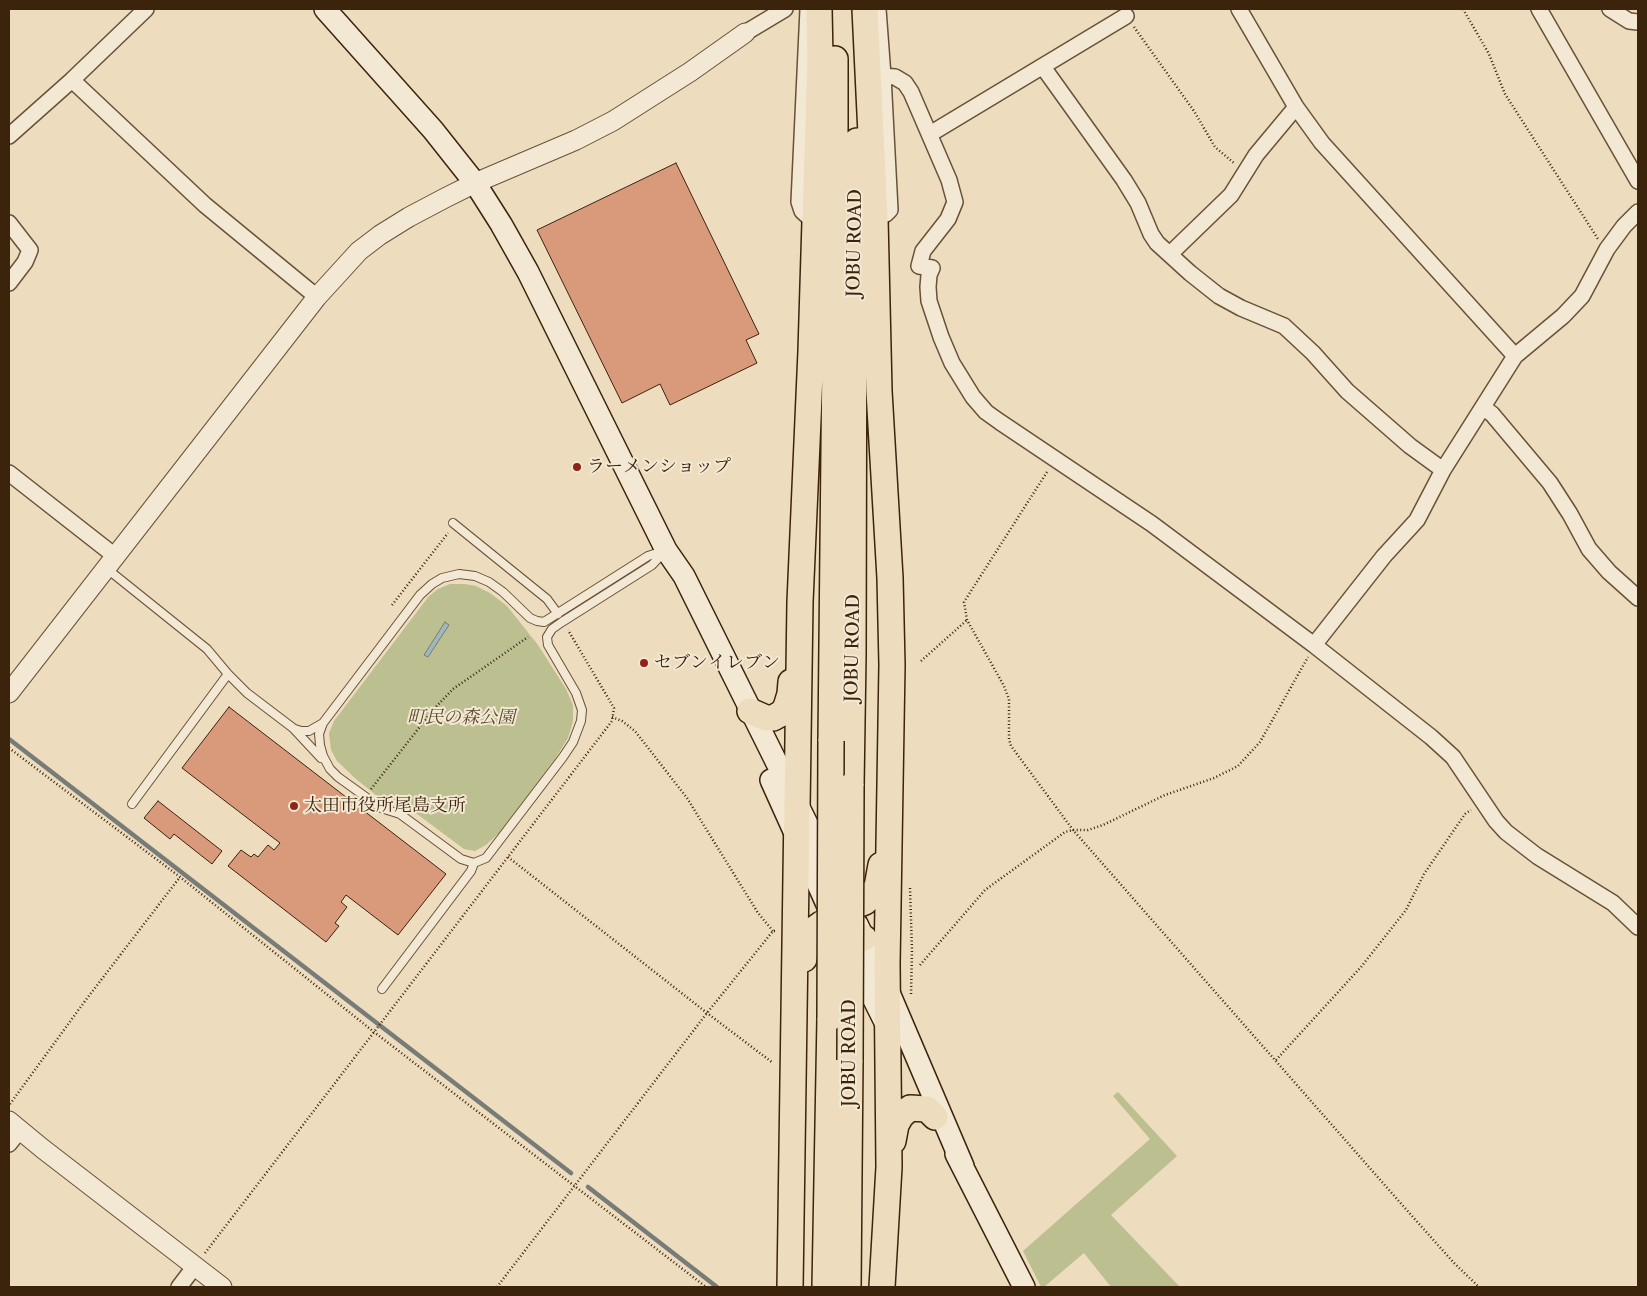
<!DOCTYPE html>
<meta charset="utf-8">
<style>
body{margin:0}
#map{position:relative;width:1647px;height:1296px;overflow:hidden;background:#eddcbd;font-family:"Libre Caslon Text",serif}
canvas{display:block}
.frame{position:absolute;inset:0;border:10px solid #3c230c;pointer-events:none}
</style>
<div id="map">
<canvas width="1647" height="1296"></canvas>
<div class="frame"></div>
</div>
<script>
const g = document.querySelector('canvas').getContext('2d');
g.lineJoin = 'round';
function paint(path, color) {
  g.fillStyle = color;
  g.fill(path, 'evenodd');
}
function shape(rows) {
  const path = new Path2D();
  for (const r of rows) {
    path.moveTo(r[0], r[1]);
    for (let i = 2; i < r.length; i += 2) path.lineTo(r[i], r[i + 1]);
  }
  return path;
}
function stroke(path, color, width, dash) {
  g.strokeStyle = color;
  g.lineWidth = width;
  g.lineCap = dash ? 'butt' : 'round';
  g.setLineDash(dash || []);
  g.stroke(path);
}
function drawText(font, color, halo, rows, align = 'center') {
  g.font = font + ' "Libre Caslon Text","Noto Serif JP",serif';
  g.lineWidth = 4;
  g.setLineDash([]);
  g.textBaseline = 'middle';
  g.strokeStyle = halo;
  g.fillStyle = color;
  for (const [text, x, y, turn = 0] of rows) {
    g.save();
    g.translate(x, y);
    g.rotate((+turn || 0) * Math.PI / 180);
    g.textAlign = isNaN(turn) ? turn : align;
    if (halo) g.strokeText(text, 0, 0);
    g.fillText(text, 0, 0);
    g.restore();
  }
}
paint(shape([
 [450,584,465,584,476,586,490,593,507,606,538,645,566,689,573,705,573,721,568,738,555,759,500,832,486,845,475,851,464,849,405,805,382,800,356,779,337,761,331,750,329,733,334,721,429,596,438,589],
 [1118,1092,1177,1156,1111,1215,1180,1287,1111,1287,1084,1253,1044,1287,1041,1287,1023,1251,1150,1139,1113,1096]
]), '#bcbf8f');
const water = shape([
 [445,622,449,625,428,657,424,655,445,622]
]);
paint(water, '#9fb8bc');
stroke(water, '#777c76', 1);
stroke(shape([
 [9,739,571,1173],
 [588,1187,717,1287]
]), '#777c76', 4.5);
const building = shape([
 [676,163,759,334,746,340,757,363,670,405,660,384,622,403,537,230,676,163],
 [229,707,446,874,398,935,346,895,341,902,347,907,335,923,339,926,326,942,228,866,241,850,251,857,254,854,258,857,268,845,274,850,280,843,182,768,229,707],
 [158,801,222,851,212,864,174,834,170,839,144,818,158,801]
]);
paint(building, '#d89a7a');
stroke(building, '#3c230c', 1);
const service = shape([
 [453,523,547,599,558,614],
 [666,550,652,565,562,622,552,629,547,637,548,645,576,693,582,710,581,721,573,742,563,757,486,858,474,863,461,859,400,814,381,808,338,777,330,769,323,756,320,745,319,734,323,723,420,595,432,584,442,578,459,574,475,576,489,582,503,592,530,618,537,621,544,622,648,556,666,550],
 [106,568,207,649,228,674,247,693,293,728,321,758],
 [295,729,301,731,309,731,323,723],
 [132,804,228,674],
 [382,989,471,871,474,863]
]);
const minor = shape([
 [808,9,799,202,802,211,814,222],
 [1239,9,1296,107,1322,143,1515,356],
 [1539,9,1638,181],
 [1610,9,1629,21,1638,22],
 [745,33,785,9],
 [1043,67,1124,180,1138,203,1151,234,1157,243,1190,273,1219,296,1241,308,1284,326,1313,353,1347,391,1410,446,1443,470],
 [883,76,895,77,905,83,911,92,949,180,955,202,948,219,923,251,919,266,932,268,929,275,928,287,929,301,941,337,952,363,973,397,986,412,1000,422,1152,524,1314,645,1431,737,1453,757,1496,821,1506,832,1537,856,1613,903,1638,927],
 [72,80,205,205,317,297],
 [930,134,1126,16],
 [9,136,72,80,146,9],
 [875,218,886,214,890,210,883,76,878,9],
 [9,223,30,250,25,262,9,283],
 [1170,254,1231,195,1256,155,1296,107],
 [1483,407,1492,414,1550,483,1570,514,1589,549,1609,572,1638,598],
 [9,473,115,556],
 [1314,645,1384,556,1417,520,1443,470,1515,356,1563,316,1582,296,1607,249,1624,226,1638,212],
 [9,1144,20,1130],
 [179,1287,195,1266]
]);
const tertiary = shape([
 [9,693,317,297,359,251,380,235,409,217,445,198,475,183,576,140,613,121,690,72,745,33],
 [9,1121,43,1149,222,1287]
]);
const secondary = shape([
 [325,9,433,130,475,183,501,224,528,272,666,550,684,576,831,872],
 [771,780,830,911],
 [857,924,887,988,963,1166],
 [850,952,888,1028],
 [956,1154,1024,1287]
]);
const trunk = shape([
 [865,9,875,218,879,391,890,578,892,665,887,964,889,1167,882,1287],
 [750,711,766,718,773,718,782,713,786,707,790,694,791,682],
 [831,741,835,354,835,59],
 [851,786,853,656,854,229,857,141],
 [832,898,848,906,855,906,865,902,877,887,881,865],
 [804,959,807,936,810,932,821,924,829,922,836,923,864,938],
 [893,1141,896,1125,901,1116,910,1108,927,1109,935,1117],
 [790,1287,800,602,811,351,820,59,819,9],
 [825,1287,830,1018],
 [848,1287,850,1060]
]);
stroke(service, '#685138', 10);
stroke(minor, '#685138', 18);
stroke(tertiary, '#685138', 21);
stroke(secondary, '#3c230c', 24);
stroke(trunk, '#3c230c', 28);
stroke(shape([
 [1463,9,1489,54,1505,94,1598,239],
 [1134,27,1194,111,1215,147,1234,163],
 [1047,472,964,602,967,620,1004,686,1009,699,1009,739,1011,746,1073,830,1404,1207,1454,1263,1479,1287],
 [392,605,448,533],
 [921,661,967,620],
 [612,717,622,721,635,731,687,798,758,913,773,931],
 [9,748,180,877,374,1032,706,1287],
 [371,789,433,710,453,689,528,637],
 [508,857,707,1013,773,1063],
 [910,888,912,951,911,995],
 [920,965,985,890,1065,832,1073,830,1088,830,1103,825,1165,795,1214,778,1238,766,1260,742,1308,657],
 [1276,1060,1361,967,1406,910,1424,874,1465,814,1471,810],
 [10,1104,85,1001,180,877],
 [205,1253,612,721,614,708,568,630],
 [497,1287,707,1013,773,931,775,931]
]), '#3c230c', 2.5, [1, 2.5]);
stroke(service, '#f3e8d4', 8);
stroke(minor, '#f3e8d4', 15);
stroke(tertiary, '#f3e8d4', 19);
stroke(secondary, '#f3e8d4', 21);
stroke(trunk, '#eddcbd', 25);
const trunkBridge = shape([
 [830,1018,831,741],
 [850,1060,851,786]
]);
stroke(trunkBridge, '#3c230c', 28, []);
stroke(trunkBridge, '#eddcbd', 25);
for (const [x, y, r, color] of [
 [577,467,5,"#8f2418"],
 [644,663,5,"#8f2418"],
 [294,806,5,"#8f2418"]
]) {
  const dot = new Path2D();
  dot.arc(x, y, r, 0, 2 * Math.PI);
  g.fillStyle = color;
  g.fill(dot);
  stroke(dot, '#f3e8d4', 2);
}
drawText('18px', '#3c230c', '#f3e8d4', [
 ["JOBU ROAD",855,243,-89],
 ["JOBU ROAD",853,648,-89],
 ["JOBU ROAD",850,1053,-90]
]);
drawText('18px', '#3c230c', '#f3e8d4', [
 ["ラーメンショップ",587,467],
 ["セブンイレブン",654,663],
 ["太田市役所尾島支所",304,806]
], 'left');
drawText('italic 18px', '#5c4a2d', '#f3e8d4', [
 ["町民の森公園",461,718]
]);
</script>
